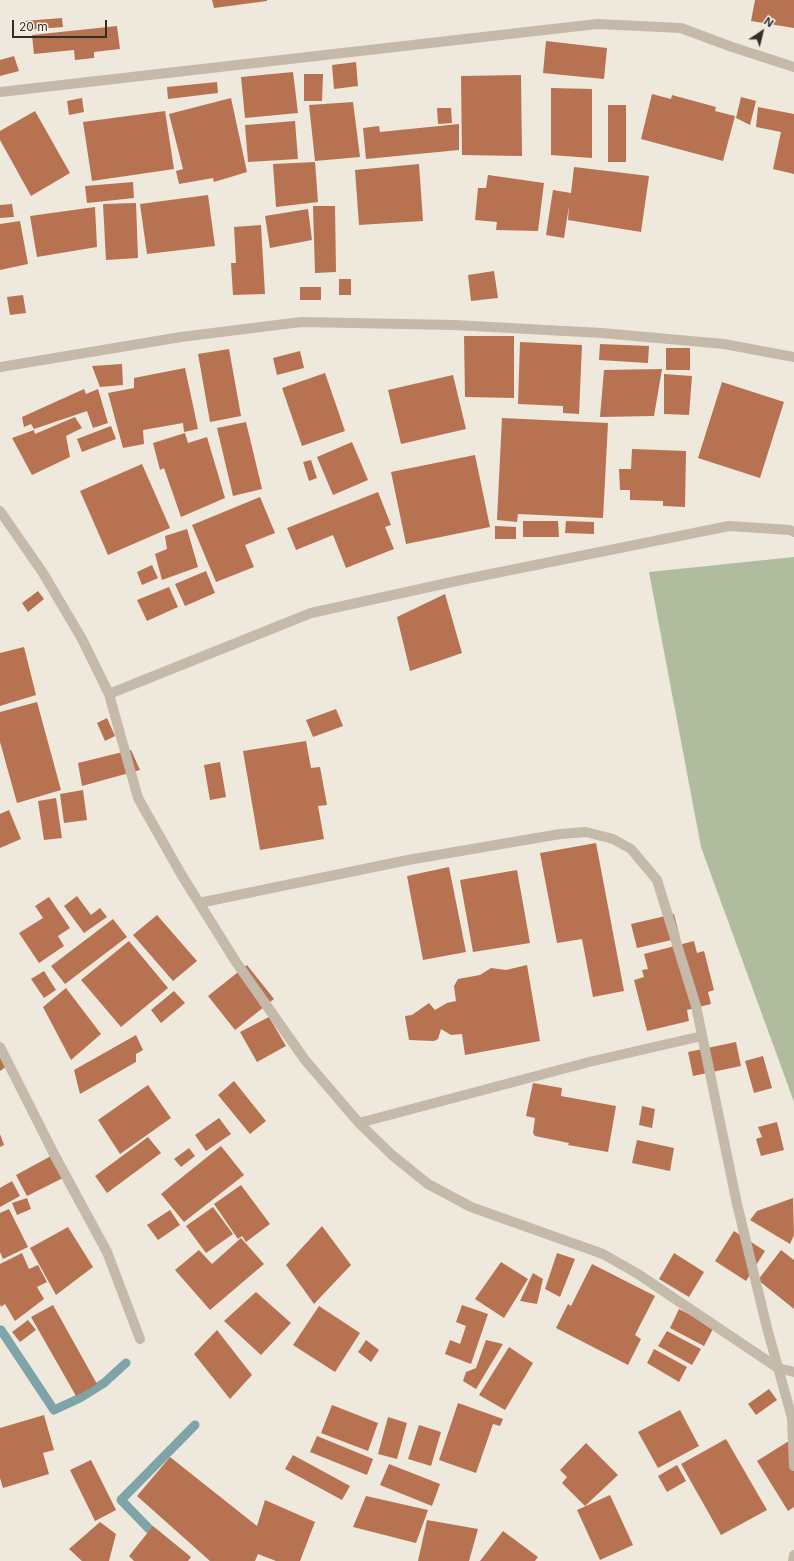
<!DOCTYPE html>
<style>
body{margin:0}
#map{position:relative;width:794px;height:1561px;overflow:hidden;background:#efe8dc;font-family:Inter,sans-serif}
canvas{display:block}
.north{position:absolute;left:742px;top:12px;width:40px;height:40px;-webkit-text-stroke:3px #f7f1e8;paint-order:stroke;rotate:35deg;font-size:11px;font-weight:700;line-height:16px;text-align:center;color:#332d28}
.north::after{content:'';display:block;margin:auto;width:14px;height:18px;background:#332d28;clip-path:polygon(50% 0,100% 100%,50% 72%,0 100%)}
.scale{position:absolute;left:12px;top:20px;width:95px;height:18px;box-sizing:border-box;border:2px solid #332d28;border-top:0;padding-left:5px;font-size:12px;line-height:14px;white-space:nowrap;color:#332d28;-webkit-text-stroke:3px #f7f1e8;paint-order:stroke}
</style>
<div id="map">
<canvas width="794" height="1561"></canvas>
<div class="north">N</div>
<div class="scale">20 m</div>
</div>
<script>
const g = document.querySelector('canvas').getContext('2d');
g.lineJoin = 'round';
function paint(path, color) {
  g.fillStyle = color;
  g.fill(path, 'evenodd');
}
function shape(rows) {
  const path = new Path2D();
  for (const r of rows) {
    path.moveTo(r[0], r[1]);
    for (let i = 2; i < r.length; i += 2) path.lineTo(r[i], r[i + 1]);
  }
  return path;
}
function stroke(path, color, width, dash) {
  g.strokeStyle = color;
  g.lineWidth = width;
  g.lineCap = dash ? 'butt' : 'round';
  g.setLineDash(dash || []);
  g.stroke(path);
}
paint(shape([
 [794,557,794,1102,701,847,649,572]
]), '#afbc9e');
stroke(shape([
 [0,1331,1,1330,54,1410,80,1398,104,1383,126,1363],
 [158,1538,121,1500,195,1425]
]), '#7ea3a8', 9);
paint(shape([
 [212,0,267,0,267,1,214,8],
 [755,0,794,0,794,28,751,21],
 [62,18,63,27,25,30,24,21],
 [117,26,120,49,94,52,94,58,75,60,74,50,34,54,32,35],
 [546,41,607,48,604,79,543,73],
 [14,56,19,71,0,76,0,60],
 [356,62,358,86,334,89,332,65],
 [293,72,298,113,245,118,241,77],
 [304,74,323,74,322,101,304,101],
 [521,75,522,156,462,155,461,76],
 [217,82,218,93,168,99,167,87],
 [551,88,592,89,592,158,551,155],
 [652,94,671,99,672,95,716,107,715,111,735,116,723,161,641,139],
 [741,97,756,101,750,125,736,118],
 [82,98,84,112,69,115,67,101],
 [231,98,247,172,214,182,213,178,179,184,176,171,183,169,169,114],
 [353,102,360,157,315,161,309,105],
 [608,105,626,105,626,162,608,162],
 [758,107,794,114,794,174,773,169,781,132,756,127],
 [437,108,451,108,452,123,438,124],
 [35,111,70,173,31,196,0,140,0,131],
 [165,111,174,169,92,181,83,122],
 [295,121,298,159,248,162,245,125],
 [459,124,459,150,366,159,363,128,379,126,380,132],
 [315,162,318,202,276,207,273,164],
 [419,164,423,221,359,225,355,170],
 [574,167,649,176,641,232,568,220,569,206,564,238,546,235,553,190,571,193],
 [488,175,544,183,538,231,496,230,497,222,475,220,478,188,486,188],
 [133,182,134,198,87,203,85,186],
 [208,195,215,246,147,254,140,204],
 [136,203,138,258,106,260,103,204],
 [12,204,14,217,0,218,0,205],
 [313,206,335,206,336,272,315,273],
 [95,207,97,247,37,257,30,216],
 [308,209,312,240,270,248,265,216],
 [20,221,28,264,0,270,0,224],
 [261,225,265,294,233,295,231,263,236,263,234,227],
 [494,271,498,298,471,301,468,275],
 [339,279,351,279,351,295,339,295],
 [300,287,321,287,321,300,300,300],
 [23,295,26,313,10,315,7,297],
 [464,336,514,336,514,398,465,397],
 [520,342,582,345,579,414,563,413,563,406,518,404],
 [600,344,649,346,648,363,599,360],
 [666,348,690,348,690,370,666,370],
 [229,349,241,416,210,422,198,354],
 [300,351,304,368,277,375,273,358],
 [122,364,123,385,100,387,92,366],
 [185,368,198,429,184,432,183,423,143,430,144,444,123,448,108,393,134,388,134,378],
 [662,369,654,416,600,417,604,370],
 [325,373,345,431,302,446,282,388],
 [664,374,692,376,689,415,664,414],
 [453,375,466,429,401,444,388,390],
 [722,382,784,402,760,478,698,458],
 [84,389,86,394,98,389,108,423,93,428,87,411,34,429,31,424,24,427,22,417],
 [75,417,82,428,66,436,70,457,32,475,12,438,34,430,35,434],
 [502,418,608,423,603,518,518,514,517,522,497,520],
 [246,422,262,489,233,496,217,428],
 [111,426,116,439,82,452,77,439],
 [185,433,188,443,207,437,225,498,181,517,164,468,160,470,153,443],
 [352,442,368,480,333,495,317,457],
 [632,449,686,451,685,507,663,506,663,501,630,500,630,490,620,490,619,469,631,469],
 [475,455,490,527,406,544,391,472],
 [311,460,317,478,309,481,303,462],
 [142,464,170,528,108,555,80,491],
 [378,492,391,525,385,527,394,549,346,568,333,535,296,550,287,528],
 [260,497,275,533,245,545,254,567,216,582,192,525],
 [523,521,558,521,559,537,523,537],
 [566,521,594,522,594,534,565,533],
 [495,526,516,527,516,539,495,539],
 [187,529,198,567,162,580,155,554,167,549,165,536],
 [152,565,158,578,142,585,137,572],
 [206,571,215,593,185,606,175,584],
 [169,587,178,607,147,621,137,600],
 [38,591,44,599,28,612,22,603],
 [445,594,462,653,410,671,397,617],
 [24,647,36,695,0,706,0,653],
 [37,702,61,790,17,803,0,742,0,712],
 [336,709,343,726,313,737,306,720],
 [107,718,115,736,105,741,97,723],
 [306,741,311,768,320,767,327,805,318,806,324,839,260,850,243,751],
 [131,750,140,770,82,786,78,763],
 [220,762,226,797,210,800,204,765],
 [83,790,87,820,64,823,60,794],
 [56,798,62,838,44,840,38,801],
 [9,810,21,839,0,848,0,814],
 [596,843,624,991,593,997,582,939,557,943,540,853],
 [449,867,466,952,423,960,407,876],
 [517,870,530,943,473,952,460,880],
 [77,896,91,915,100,908,107,917,84,933,64,906],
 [49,897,70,928,58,936,64,946,39,963,19,933,43,918,35,906],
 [674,914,680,938,637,948,631,924],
 [157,915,197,961,173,981,133,935],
 [113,919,127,937,65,984,51,966],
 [129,941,168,988,121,1027,81,980],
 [694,941,697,953,704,951,714,990,708,992,711,1004,687,1010,689,1021,647,1031,634,980,644,977,642,970,648,969,644,954],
 [247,965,274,999,235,1030,208,996],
 [527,965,540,1041,465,1055,462,1034,451,1035,441,1029,438,1039,434,1041,409,1040,405,1016,412,1015,429,1003,435,1010,447,1003,456,1001,454,986,458,979,480,975,491,968,506,970],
 [44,971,56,990,44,998,31,979],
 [66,988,101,1034,71,1060,43,1007],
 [174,991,185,1003,161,1023,151,1010],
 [269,1017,286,1046,257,1062,240,1032],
 [136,1035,143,1050,136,1054,136,1062,80,1094,74,1070],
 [736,1042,741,1066,693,1076,688,1052],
 [0,1043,13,1062,0,1071],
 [763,1056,772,1088,754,1093,745,1061],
 [234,1081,266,1121,250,1134,218,1095],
 [533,1083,562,1088,561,1096,616,1106,608,1152,568,1145,569,1143,535,1136,533,1133,535,1118,526,1116],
 [148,1085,171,1118,120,1154,98,1120],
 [642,1106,655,1109,652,1128,639,1125],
 [219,1118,231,1134,206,1151,195,1135],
 [777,1122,784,1150,761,1156,756,1139,762,1137,758,1127],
 [0,1134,4,1145,0,1147],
 [148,1137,161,1153,107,1193,95,1176],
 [637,1140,674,1148,670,1171,632,1163],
 [221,1146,244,1175,184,1222,161,1194],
 [189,1148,195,1156,181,1167,174,1159],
 [51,1156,63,1178,27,1196,16,1175],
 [12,1181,20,1196,0,1207,0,1188],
 [241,1185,270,1224,246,1242,242,1236,238,1239,214,1204],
 [27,1198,31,1209,17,1215,12,1203],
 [793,1198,794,1235,790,1244,750,1220,757,1211],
 [213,1207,233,1234,206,1253,186,1226],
 [9,1209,28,1247,3,1259,0,1252,0,1213],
 [170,1210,180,1225,158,1240,147,1225],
 [322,1226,351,1265,314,1304,286,1265],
 [68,1227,93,1267,56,1295,30,1248],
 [734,1231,765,1251,746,1281,715,1261],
 [241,1238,264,1264,210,1310,175,1270,199,1250,212,1264],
 [781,1250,794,1260,794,1309,758,1280],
 [22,1253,29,1269,38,1265,47,1282,37,1287,44,1299,15,1321,5,1304,1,1307,0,1304,0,1264],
 [557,1253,575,1259,560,1297,545,1289],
 [674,1253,704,1272,689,1297,659,1279],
 [501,1262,528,1279,504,1318,475,1299],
 [592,1264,655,1296,635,1335,641,1339,628,1365,556,1328,568,1304,571,1306],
 [533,1273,543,1279,537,1304,520,1301],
 [256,1292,291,1323,261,1355,224,1321],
 [53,1305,97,1384,76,1396,31,1317],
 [462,1305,488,1314,471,1364,445,1354,450,1340,460,1344,466,1326,456,1322],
 [319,1306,360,1333,335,1372,293,1345],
 [679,1309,714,1327,704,1346,670,1328],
 [28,1320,36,1330,20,1342,12,1332],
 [217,1330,252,1375,230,1399,194,1354],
 [667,1331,701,1349,692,1365,658,1346],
 [366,1340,379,1350,371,1362,358,1352],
 [486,1340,503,1344,476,1389,463,1381,466,1372,476,1368],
 [509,1347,533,1363,505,1410,479,1395],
 [654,1349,687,1367,679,1382,647,1363],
 [769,1389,777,1400,756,1415,748,1404],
 [458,1403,503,1419,500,1426,493,1424,476,1473,439,1460],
 [332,1405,378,1423,368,1451,321,1433],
 [680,1410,699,1446,658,1468,638,1432],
 [44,1415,54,1450,43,1453,49,1474,3,1488,0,1478,0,1428],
 [388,1417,407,1423,397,1459,378,1454],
 [419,1425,441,1432,431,1466,408,1459],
 [317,1436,373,1459,367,1475,310,1452],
 [726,1439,767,1510,721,1535,681,1464],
 [792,1439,794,1442,794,1507,788,1511,757,1461],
 [586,1443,618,1475,585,1506,562,1483,567,1477,560,1470],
 [293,1455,350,1486,342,1500,285,1469],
 [170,1457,257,1526,265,1500,315,1522,300,1561,276,1561,258,1554,255,1561,210,1561,137,1496],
 [91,1460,116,1510,95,1521,70,1470],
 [389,1464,440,1484,432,1506,380,1485],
 [677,1465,686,1481,667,1492,658,1476],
 [610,1495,633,1545,600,1560,577,1510],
 [366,1496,428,1510,416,1543,353,1527],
 [427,1520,478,1529,469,1561,418,1561],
 [100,1522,116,1534,109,1561,82,1561,69,1549],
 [153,1526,191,1557,188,1561,134,1561,129,1556],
 [503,1531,538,1557,535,1561,480,1561]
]), '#b77351');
stroke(shape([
 [0,92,597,24,681,28,732,47,794,67],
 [0,367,181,337,301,322,454,325,602,333,724,344,794,357],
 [0,511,43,573,82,639,109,694,138,798,181,874,236,962,305,1060,359,1123,392,1155,428,1184,471,1207,603,1254,638,1274,778,1368,794,1372],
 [109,694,311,613,461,580,729,526,790,530,794,532],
 [199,903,408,860,560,834,586,832,613,839,631,849,657,880,696,1006,737,1204,767,1328,792,1418,794,1466],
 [0,1047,55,1156,107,1252,140,1339],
 [359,1123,589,1062,702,1036],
 [793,1561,794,1555]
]), '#c5b9a9', 10);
</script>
